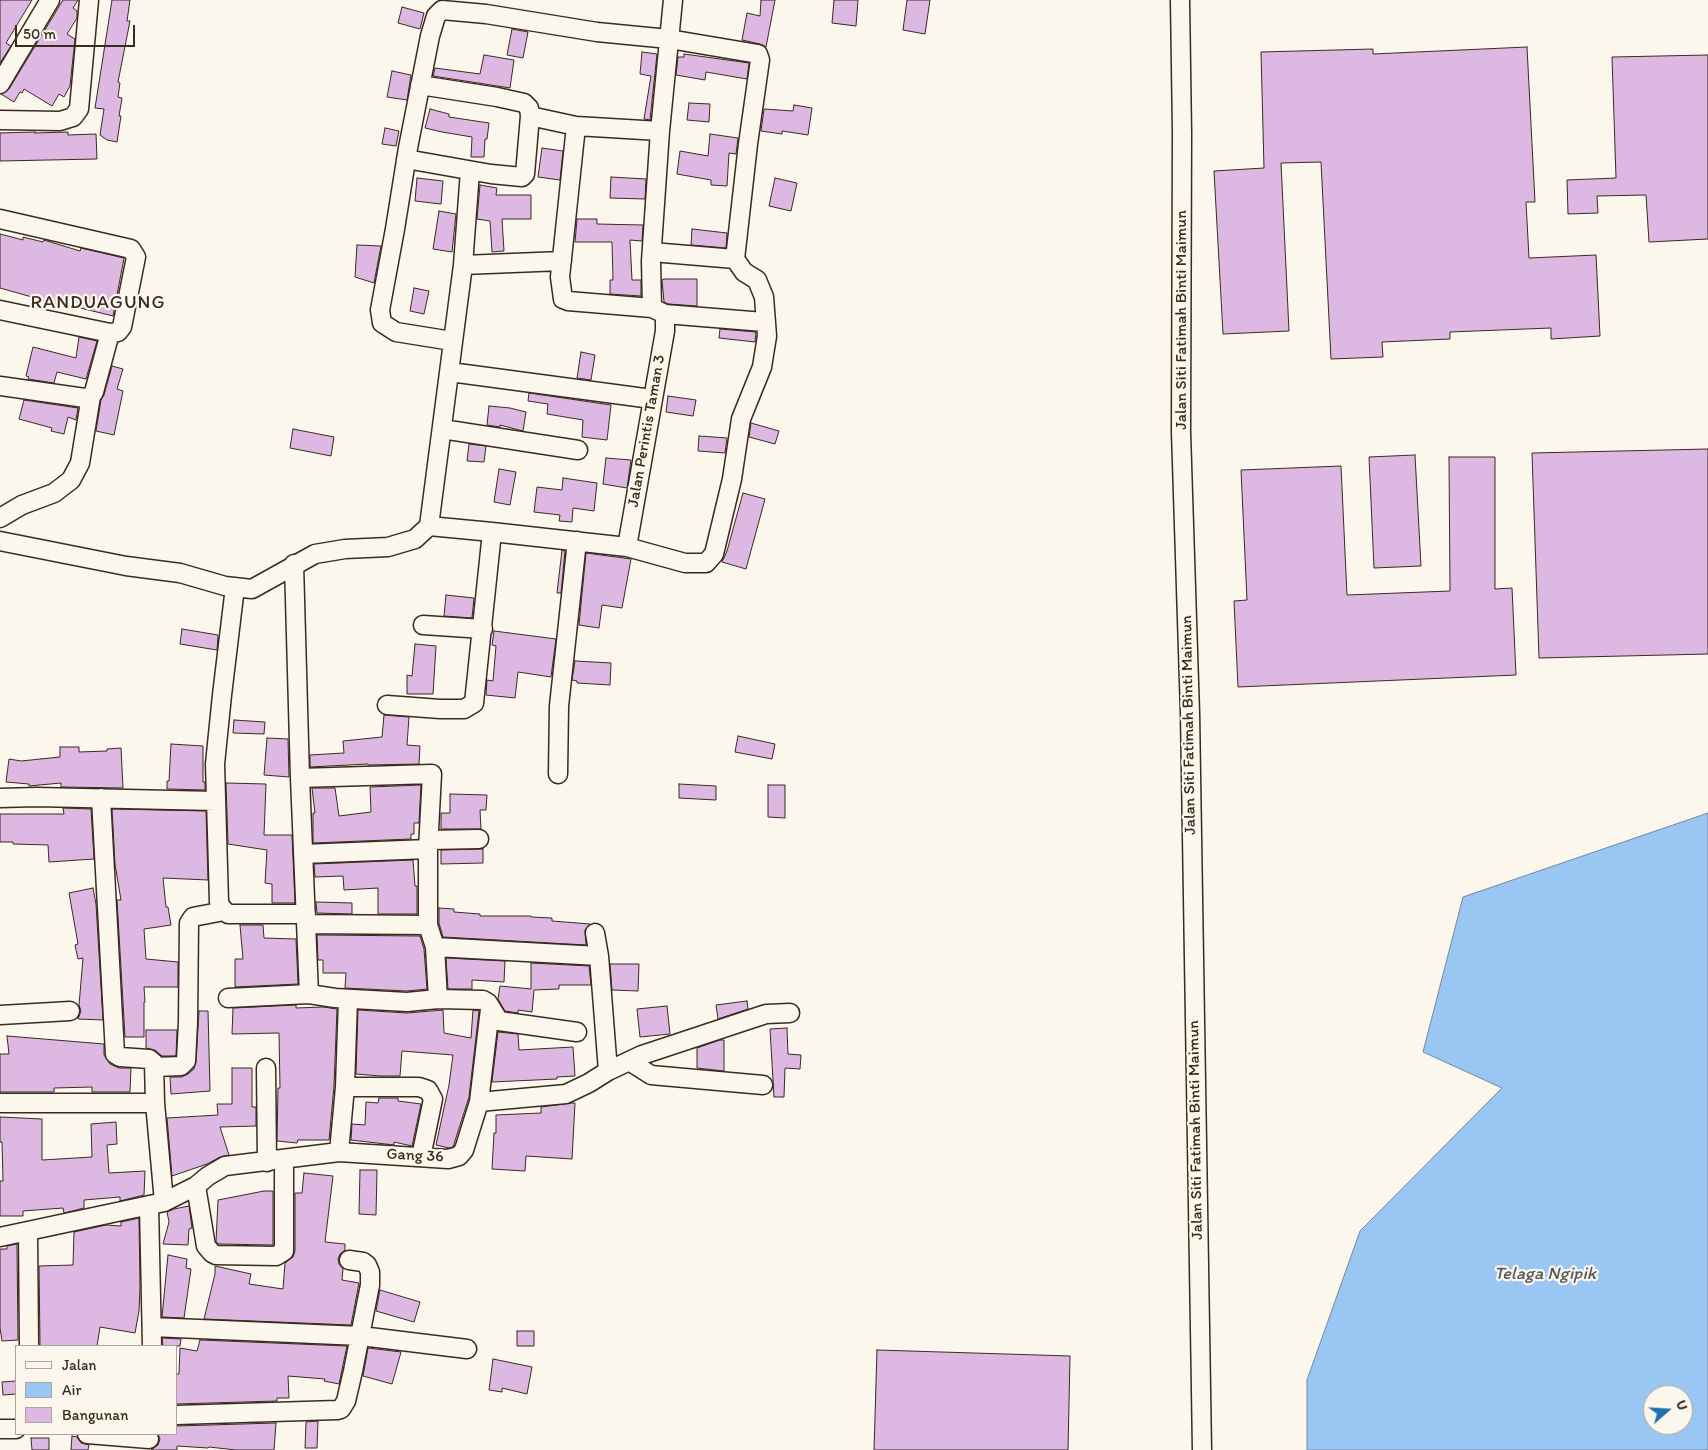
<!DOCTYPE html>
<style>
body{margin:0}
#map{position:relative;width:1708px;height:1450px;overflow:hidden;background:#fbf7ec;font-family:Itim,sans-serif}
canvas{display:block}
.legend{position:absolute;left:15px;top:1345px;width:162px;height:90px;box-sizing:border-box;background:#fbf7ec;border:1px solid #aea59a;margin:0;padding:6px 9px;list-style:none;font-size:15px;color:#3b2a1e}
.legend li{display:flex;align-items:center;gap:10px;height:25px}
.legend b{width:25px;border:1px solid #aea59a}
.north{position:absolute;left:1643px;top:1385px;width:50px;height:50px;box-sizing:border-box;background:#fbf7ec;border:1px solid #aea59a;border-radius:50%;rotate:71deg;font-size:14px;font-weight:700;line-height:20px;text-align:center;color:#3b2a1e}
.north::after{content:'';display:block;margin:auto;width:18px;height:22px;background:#1f6fb2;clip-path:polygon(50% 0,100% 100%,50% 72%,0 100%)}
.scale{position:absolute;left:15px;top:25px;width:120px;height:22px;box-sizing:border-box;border:2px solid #3b2a1e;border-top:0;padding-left:6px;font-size:15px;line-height:18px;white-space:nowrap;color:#3b2a1e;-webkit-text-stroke:4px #fbf7ec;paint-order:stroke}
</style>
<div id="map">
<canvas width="1708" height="1450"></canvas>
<ul class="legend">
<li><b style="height:6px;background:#fbf7ec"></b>Jalan</li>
<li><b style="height:14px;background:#9ac6f3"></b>Air</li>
<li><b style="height:14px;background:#dcb8e2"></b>Bangunan</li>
</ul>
<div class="north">U</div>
<div class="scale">50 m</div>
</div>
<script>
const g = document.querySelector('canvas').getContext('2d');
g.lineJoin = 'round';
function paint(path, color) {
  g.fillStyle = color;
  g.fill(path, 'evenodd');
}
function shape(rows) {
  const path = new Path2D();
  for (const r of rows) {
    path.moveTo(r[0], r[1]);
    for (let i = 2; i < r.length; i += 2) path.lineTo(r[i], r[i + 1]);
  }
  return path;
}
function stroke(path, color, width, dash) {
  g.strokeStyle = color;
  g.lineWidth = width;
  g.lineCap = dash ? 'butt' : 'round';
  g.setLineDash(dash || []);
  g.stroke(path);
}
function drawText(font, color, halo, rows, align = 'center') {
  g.font = font + ' Itim,sans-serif';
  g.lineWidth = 4.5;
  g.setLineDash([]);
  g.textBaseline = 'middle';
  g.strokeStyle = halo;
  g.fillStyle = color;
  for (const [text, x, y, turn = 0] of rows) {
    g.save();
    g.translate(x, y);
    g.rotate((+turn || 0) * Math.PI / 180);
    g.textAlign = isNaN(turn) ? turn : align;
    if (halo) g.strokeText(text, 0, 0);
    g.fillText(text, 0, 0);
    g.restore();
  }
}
const water = shape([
 [1708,813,1708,1450,1307,1450,1307,1380,1360,1231,1502,1088,1423,1052,1463,897,1708,813],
 [1653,1395,1683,1395,1683,1425,1653,1425,1653,1395]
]);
paint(water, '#9ac6f3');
stroke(water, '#74889e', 1);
const building = shape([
 [0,0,32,0,6,43,11,46,0,63,0,0],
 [63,0,78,0,73,8,77,11,77,18,67,34,75,39,70,86,64,97,59,94,52,106,24,89,22,93,20,92,14,102,1,94,9,89,63,0],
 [112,0,130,0,127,21,130,21,118,82,120,83,118,97,122,98,119,116,121,116,117,142,107,140,100,135,104,109,95,108,112,0],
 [761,0,775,0,766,47,760,44,742,40,747,13,760,16,761,0],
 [834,0,858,0,856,26,832,23,834,0],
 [907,0,930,0,925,34,903,30,907,0],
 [402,7,424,13,420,29,398,23,402,7],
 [512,29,528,32,523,58,507,55,512,29],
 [1527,47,1535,202,1526,202,1529,258,1596,255,1600,336,1551,339,1551,328,1450,332,1450,339,1382,342,1383,357,1331,359,1321,162,1281,163,1289,331,1223,334,1214,171,1264,168,1261,52,1373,49,1373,54,1527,47],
 [642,52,657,54,650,120,644,119,651,76,640,74,642,52],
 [684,54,749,63,747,79,706,72,705,80,676,75,678,57,684,57,684,54],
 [484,55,514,60,510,88,433,76,435,68,480,74,484,55],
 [1708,55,1708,239,1649,242,1646,195,1597,196,1598,213,1568,214,1567,180,1616,178,1612,57,1708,55],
 [392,71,411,75,407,100,387,97,392,71],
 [689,103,710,104,709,122,687,120,689,103],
 [794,105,812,108,808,135,782,131,782,134,761,131,764,109,793,111,794,105],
 [430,109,449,114,449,117,489,123,487,139,485,139,484,157,471,157,472,137,442,132,425,128,430,109],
 [385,128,399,131,396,146,382,144,385,128],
 [35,132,34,133,68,132,68,135,96,134,97,159,0,161,0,133,35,132],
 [710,134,738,138,736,154,729,153,727,186,711,185,711,180,677,174,680,151,708,156,710,134],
 [542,148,563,151,560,180,538,177,542,148],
 [611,177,646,179,645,199,610,198,611,177],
 [417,178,443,181,441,204,415,201,417,178],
 [775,178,797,183,791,211,769,206,775,178],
 [480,185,497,188,496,195,531,195,531,219,502,219,504,251,492,252,490,221,477,219,480,185],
 [439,211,456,214,452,252,433,249,439,211],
 [577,219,597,219,597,224,643,225,642,241,630,240,632,280,641,280,641,296,610,294,610,280,613,280,612,242,575,242,577,219],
 [692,229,727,233,726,248,691,245,692,229],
 [0,234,23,240,23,237,43,242,44,240,80,251,81,248,124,258,113,316,60,303,60,305,0,288,0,234],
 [357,245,381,246,374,283,355,277,357,245],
 [664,279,697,279,697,306,668,304,664,302,662,280,664,279],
 [414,288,429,291,424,314,410,311,414,288],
 [720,329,756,332,755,342,719,338,720,329],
 [79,337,97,341,86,379,57,372,54,383,28,379,29,377,26,376,33,347,76,358,79,337],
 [581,352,595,355,591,380,577,378,581,352],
 [112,366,123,369,117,389,123,391,114,435,96,431,101,400,104,395,112,366],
 [529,393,611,405,607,440,582,437,583,420,547,414,548,404,528,401,529,393],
 [668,396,696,400,693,416,666,412,668,396],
 [24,400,78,408,76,420,68,417,64,434,51,431,52,428,19,419,24,400],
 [489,406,510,408,526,412,523,431,500,425,500,427,487,425,489,406],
 [751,423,779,431,775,444,749,437,751,423],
 [293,429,334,437,331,456,290,448,293,429],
 [699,436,727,438,725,453,698,451,699,436],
 [469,444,486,446,484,462,467,461,469,444],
 [1708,449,1708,654,1539,658,1532,453,1708,449],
 [1415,455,1421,566,1374,568,1369,457,1415,455],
 [1449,457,1495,457,1495,589,1512,588,1516,675,1238,687,1234,601,1247,600,1241,470,1341,466,1347,595,1450,591,1449,457],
 [606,458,631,460,627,488,603,484,606,458],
 [499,469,516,472,510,505,494,502,499,469],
 [563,478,597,483,594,511,573,508,572,522,559,521,560,515,534,512,537,487,562,490,563,478],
 [743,493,765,499,746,569,722,562,727,551,743,493],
 [562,550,565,551,561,593,557,593,562,550],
 [586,553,631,559,622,608,602,605,599,628,579,625,586,553],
 [446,595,474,598,472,618,444,616,446,595],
 [182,629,218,635,217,650,180,644,182,629],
 [494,631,556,639,551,677,518,672,515,698,486,695,487,680,493,681,496,646,492,645,494,631],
 [415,644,436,646,433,694,407,694,407,675,412,676,415,644],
 [575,661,611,663,610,685,577,683,577,681,572,680,575,661],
 [384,715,409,717,407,745,420,746,419,764,368,765,368,764,310,767,310,755,344,753,343,741,382,737,384,715],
 [234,720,265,722,264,734,233,733,234,720],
 [738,736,775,744,772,759,735,752,738,736],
 [267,738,288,739,289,777,264,775,267,738],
 [171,744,203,746,203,782,205,782,205,790,167,789,167,781,169,781,171,744],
 [60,747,79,747,79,752,107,751,107,749,121,748,123,788,61,787,61,783,29,786,29,784,6,782,9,759,21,761,60,757,60,747],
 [226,783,266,784,264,835,292,835,295,903,272,903,272,884,265,883,267,850,228,844,226,783],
 [679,784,716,786,716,800,679,798,679,784],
 [421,785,419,823,414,823,414,834,411,834,411,839,313,843,313,813,315,813,312,788,335,788,339,816,371,812,370,787,421,785],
 [768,785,785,785,785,818,768,817,768,785],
 [450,794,487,795,486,810,480,810,481,829,441,829,441,813,450,813,450,794],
 [63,808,91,809,94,859,49,862,48,845,13,844,13,842,0,842,0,814,64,814,63,808],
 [112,809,206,811,208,880,163,878,166,907,168,907,171,925,144,929,146,959,178,962,178,987,144,987,145,1002,144,1002,144,1037,125,1037,117,900,121,900,115,864,112,809],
 [483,849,483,863,441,864,441,850,483,849],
 [413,860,415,886,417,886,417,914,378,914,378,888,344,890,343,876,315,877,314,864,413,860],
 [93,888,96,904,103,1020,78,1019,81,1011,79,1005,83,958,78,959,75,945,78,944,69,893,93,888],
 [316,902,352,903,352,914,317,913,316,902],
 [439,908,454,909,454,912,480,914,480,916,531,916,531,917,552,918,552,921,590,924,585,930,586,945,443,937,439,923,439,908],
 [240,925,263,925,264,938,296,939,298,984,235,987,235,959,243,959,240,925],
 [317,935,420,936,424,949,427,989,407,991,345,988,346,973,323,973,323,960,318,960,317,935],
 [446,958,505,961,504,982,472,980,472,989,448,989,446,958],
 [531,963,589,966,591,985,559,985,559,989,534,990,532,1012,518,1010,518,1013,505,1011,498,999,500,986,531,989,531,963],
 [610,964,639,964,638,991,612,990,610,964],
 [747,1001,748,1009,718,1019,716,1005,747,1001],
 [296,1005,296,1008,323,1007,337,1009,334,1086,329,1140,298,1140,297,1143,277,1141,278,1088,280,1088,279,1033,232,1034,233,1008,296,1005],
 [667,1006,670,1034,640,1037,637,1009,667,1006],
 [358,1010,407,1013,443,1010,444,1033,471,1038,473,1010,479,1011,469,1097,453,1147,449,1148,436,1145,449,1085,453,1055,402,1051,400,1076,381,1076,356,1074,358,1010],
 [199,1011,208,1011,210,1091,171,1094,170,1077,181,1077,188,1074,194,1069,196,1062,199,1011],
 [787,1028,788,1054,801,1055,800,1069,785,1068,784,1097,774,1097,770,1029,787,1028],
 [146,1030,177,1030,176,1056,162,1056,155,1050,146,1048,146,1030],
 [498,1032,518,1034,519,1050,573,1047,575,1076,557,1077,557,1079,492,1082,498,1032],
 [7,1036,104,1044,104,1055,110,1064,119,1068,131,1068,130,1092,92,1092,92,1087,54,1088,54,1092,0,1092,0,1054,9,1054,7,1036],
 [720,1040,724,1040,724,1071,697,1068,697,1048,720,1040],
 [232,1068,252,1068,252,1107,256,1107,256,1126,220,1127,229,1155,220,1157,207,1164,172,1176,167,1118,218,1115,217,1104,232,1104,232,1068],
 [379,1098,398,1098,398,1101,421,1104,412,1146,394,1142,394,1145,351,1140,352,1124,365,1125,366,1102,378,1103,379,1098],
 [571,1103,575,1103,572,1159,526,1156,525,1171,492,1169,494,1133,496,1133,496,1115,541,1113,541,1107,571,1103],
 [0,1117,42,1119,42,1160,92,1157,91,1124,116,1122,117,1144,107,1145,109,1173,145,1171,144,1195,120,1201,120,1197,84,1200,84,1208,64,1213,63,1208,23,1211,23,1216,0,1216,0,1181,3,1181,2,1142,0,1142,0,1117],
 [360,1170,377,1170,376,1215,359,1214,360,1170],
 [304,1173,333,1176,325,1242,345,1244,345,1250,340,1254,338,1259,339,1264,343,1269,342,1280,359,1283,351,1325,204,1319,215,1274,215,1266,251,1274,249,1284,283,1289,285,1263,293,1257,295,1251,295,1193,302,1193,304,1173],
 [264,1191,273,1191,273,1245,219,1244,216,1242,218,1200,264,1191],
 [189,1206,192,1228,189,1229,188,1245,163,1244,169,1222,167,1212,174,1209,189,1206],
 [139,1218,140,1287,139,1311,135,1333,100,1327,97,1346,40,1346,39,1266,73,1265,74,1232,106,1225,121,1226,121,1222,139,1218],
 [17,1244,18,1340,2,1341,0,1328,0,1249,7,1249,7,1246,17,1244],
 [168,1255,187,1259,186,1268,191,1269,184,1318,162,1317,168,1255],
 [380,1290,420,1302,414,1322,376,1311,380,1290],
 [517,1331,534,1331,534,1346,517,1346,517,1331],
 [162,1338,181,1339,180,1346,163,1346,162,1338],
 [200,1340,347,1346,339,1384,324,1381,325,1379,288,1376,289,1398,277,1398,277,1401,176,1404,176,1374,179,1374,180,1348,197,1351,200,1340],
 [368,1348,401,1352,392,1384,363,1376,368,1348],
 [877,1350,1070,1356,1068,1450,874,1450,877,1350],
 [493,1359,532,1367,527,1394,502,1388,502,1392,489,1390,493,1359],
 [16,1381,16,1394,3,1395,2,1382,16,1381],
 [318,1421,317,1448,305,1448,306,1422,318,1421],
 [276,1423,274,1450,236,1450,209,1447,208,1448,177,1446,177,1450,151,1450,158,1445,160,1439,158,1434,176,1434,176,1426,276,1423],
 [72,1436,77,1437,81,1443,89,1445,88,1450,71,1450,72,1436],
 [31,1438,49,1438,49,1450,32,1450,31,1438]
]);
paint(building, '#dcb8e2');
stroke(building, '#3b2a1e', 1);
const minor = shape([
 [673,0,660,131,651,261,652,308,665,314,764,322],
 [1180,0,1182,133,1181,432,1190,713,1202,1450],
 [0,84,50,0],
 [420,85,497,97,524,103,529,108,530,116,576,126,660,131],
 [0,120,60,121,73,117,79,109,89,0],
 [576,126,560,277,563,299,568,301,652,308],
 [406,159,491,174,522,177,525,174,530,116],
 [470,171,463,265,562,261],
 [0,219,131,249,136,257,122,327,118,332,110,333,0,310],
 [652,252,735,259],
 [450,372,652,399],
 [0,386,85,398,91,396,94,392,110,333],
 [442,429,578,450],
 [0,518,22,505,54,493,71,480,80,463,91,396],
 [429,526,492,532,627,547,685,563,706,563,714,554,732,479,741,419,762,367,767,336,764,297,757,280,744,272,735,259,748,144,760,60,758,54,669,39,597,32,486,14,442,10,436,16,430,36,408,148,395,229,380,310,382,323,396,332,452,341],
 [0,541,126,566,180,573,225,586,252,589,315,554,345,549,388,547,415,539,429,526,463,265],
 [627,547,665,331,665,314],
 [294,564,300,778,309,994,335,998,407,1002,438,999,483,1000,488,1003,499,1021,577,1032],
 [235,587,222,695,215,764,219,902,221,907,228,914,306,914],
 [423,625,483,629],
 [387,705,440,709,464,709,474,703,492,532],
 [558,774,559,706,577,541],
 [300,778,432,774,428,849,428,925,435,947,438,999],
 [0,798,37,797,216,801],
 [101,798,115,1054,120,1057,149,1059,154,1063,155,1103,164,1202],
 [429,840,479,839],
 [303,854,428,849],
 [306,924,428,925],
 [595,933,599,956,608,1071],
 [435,947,599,956],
 [228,998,309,994],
 [0,1015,70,1011],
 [629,1061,651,1075,763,1085],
 [155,1067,181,1066,186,1061,188,1022,189,923,193,917,198,916,224,911],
 [266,1068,267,1162],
 [345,1087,419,1087,428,1090,433,1099,421,1157],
 [479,1102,490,1009],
 [0,1103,155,1103],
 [339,1152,345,1087,348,999],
 [196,1186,206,1246,212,1253,216,1255,276,1256,284,1251,284,1159],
 [149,1205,152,1346],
 [28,1231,29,1346],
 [0,1237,164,1202,196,1186,208,1176,225,1166,339,1152,448,1159,459,1156,464,1150,479,1102,566,1094,589,1083,608,1071,642,1055,766,1014,790,1013],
 [152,1327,361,1336,467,1349],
 [176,1415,337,1410,341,1409,346,1401,353,1371,370,1285,370,1272,367,1265,363,1262,349,1260],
 [0,1429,16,1429],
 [87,1434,149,1439]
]);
stroke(minor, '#3b2a1e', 21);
stroke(minor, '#fbf7ec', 18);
drawText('16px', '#3b2a1e', '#fbf7ec', [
 ["Jalan Siti Fatimah Binti Maimun",1182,320,-90],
 ["Jalan Perintis Taman 3",647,431,-80],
 ["Jalan Siti Fatimah Binti Maimun",1189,725,-91],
 ["Jalan Siti Fatimah Binti Maimun",1196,1130,-91],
 ["Gang 36",415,1156,3]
]);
drawText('italic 18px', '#58595e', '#fbf7ec', [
 ["Telaga Ngipik",1545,1274]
]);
g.letterSpacing = '1px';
drawText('19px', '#3b2a1e', '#fbf7ec', [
 ["RANDUAGUNG",98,303]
]);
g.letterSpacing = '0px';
</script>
